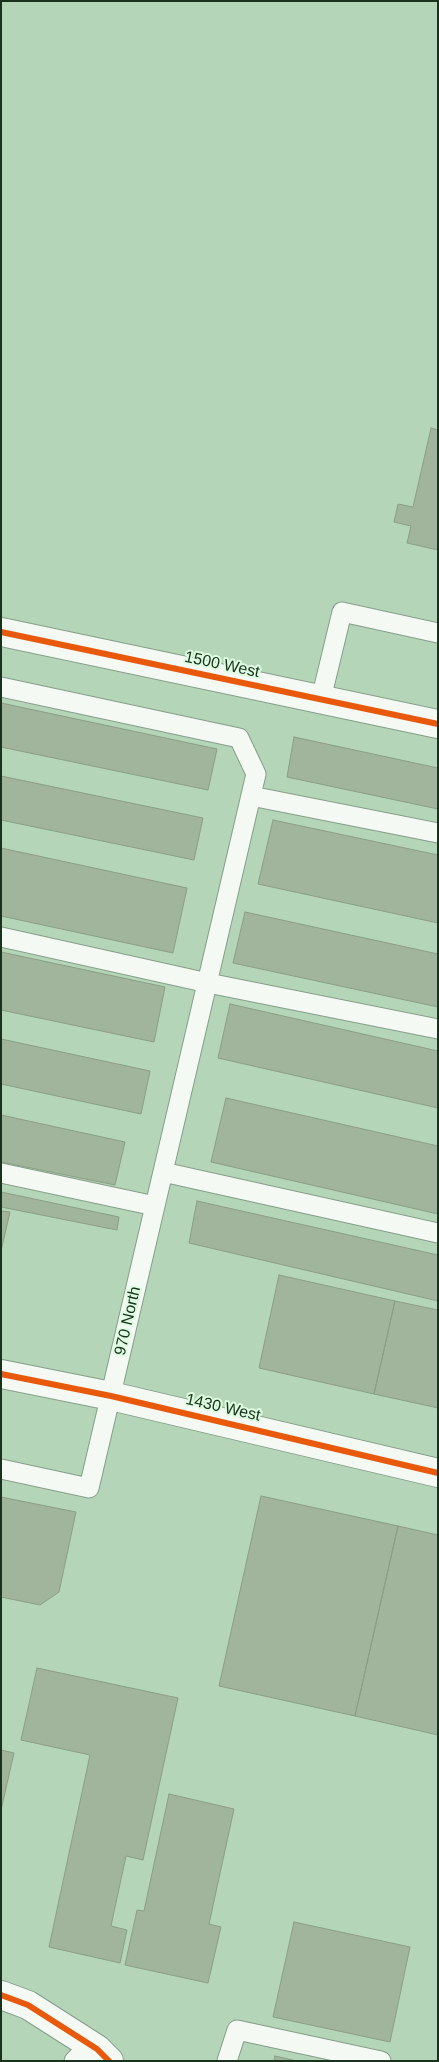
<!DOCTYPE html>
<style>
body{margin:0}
#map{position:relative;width:439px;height:2062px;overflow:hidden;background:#b4d5b8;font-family:Helvetica,sans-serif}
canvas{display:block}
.frame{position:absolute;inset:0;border:2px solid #19311d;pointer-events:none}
</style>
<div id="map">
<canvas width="439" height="2062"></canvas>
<div class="frame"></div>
</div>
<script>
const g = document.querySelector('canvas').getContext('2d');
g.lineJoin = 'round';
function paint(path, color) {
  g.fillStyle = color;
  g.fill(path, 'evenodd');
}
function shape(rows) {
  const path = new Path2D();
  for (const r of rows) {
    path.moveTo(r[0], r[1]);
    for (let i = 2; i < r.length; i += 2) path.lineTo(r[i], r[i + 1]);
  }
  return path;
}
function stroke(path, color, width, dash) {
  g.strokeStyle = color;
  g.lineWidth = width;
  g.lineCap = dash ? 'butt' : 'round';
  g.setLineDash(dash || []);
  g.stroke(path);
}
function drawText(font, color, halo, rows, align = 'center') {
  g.font = font + ' Helvetica,sans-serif';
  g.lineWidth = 4;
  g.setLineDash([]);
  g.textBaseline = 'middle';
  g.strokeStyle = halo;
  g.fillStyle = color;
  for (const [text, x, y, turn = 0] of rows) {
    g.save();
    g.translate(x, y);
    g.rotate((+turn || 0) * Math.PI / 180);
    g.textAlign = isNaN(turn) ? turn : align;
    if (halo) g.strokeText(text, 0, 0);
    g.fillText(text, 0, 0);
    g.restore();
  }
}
const building = shape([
 [431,428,438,430,438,550,407,543,411,526,394,522,398,504,413,507,431,428],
 [1,703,217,749,208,790,1,747,1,703],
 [294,737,438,768,438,809,287,777,294,737],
 [1,776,203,818,194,860,1,820,1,776],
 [273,820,438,855,438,923,258,884,273,820],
 [1,848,187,888,173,953,1,916,1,848],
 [245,912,438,954,438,1007,233,963,245,912],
 [1,952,165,987,154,1042,1,1010,1,952],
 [230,1004,438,1051,438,1108,218,1058,230,1004],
 [1,1039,150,1071,141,1114,1,1084,1,1039],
 [226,1098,438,1146,438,1214,211,1162,226,1098],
 [1,1115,125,1142,115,1185,1,1162,1,1115],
 [1,1192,119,1217,117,1230,1,1207,1,1192],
 [197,1201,438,1255,438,1301,189,1243,197,1201],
 [1,1211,10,1212,1,1251,1,1211],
 [279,1275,395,1301,374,1394,259,1368,279,1275],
 [395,1301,438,1310,438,1408,374,1394,395,1301],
 [261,1496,398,1526,355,1716,219,1686,261,1496],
 [1,1497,76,1512,59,1592,40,1605,1,1597,1,1497],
 [398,1526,438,1535,438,1735,355,1716,398,1526],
 [37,1668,178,1698,143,1860,126,1856,111,1926,127,1930,120,1963,49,1947,90,1755,21,1740,37,1668],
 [1,1750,14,1753,1,1810,1,1750],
 [169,1794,234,1809,209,1924,221,1927,208,1983,125,1965,137,1910,144,1911,169,1794],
 [294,1922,410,1947,390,2042,273,2017,294,1922],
 [275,2056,297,2061,274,2061,275,2056]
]);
paint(building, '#a0b59b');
stroke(building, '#8a9e85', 1);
const service = shape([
 [1,687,239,738,256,774,89,1488,1,1469],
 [321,699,342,612,438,633],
 [251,796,438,833],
 [1,937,208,983,438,1029],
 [163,1172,438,1233],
 [1,1173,155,1206],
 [74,2061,91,2044],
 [227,2061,237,2030,381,2061]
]);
const minor = shape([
 [1,632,438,724],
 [1,1374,111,1396,438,1473],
 [1,1995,28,2005,97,2049,109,2061]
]);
stroke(service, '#859f89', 21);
stroke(minor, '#859f89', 30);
stroke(service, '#f4f9f4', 19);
stroke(minor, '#f4f9f4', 28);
stroke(shape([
 [1,632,438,724],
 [1,1374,111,1396,438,1473],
 [1,1995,28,2005,97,2049,109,2061]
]), '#e8590c', 6);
drawText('16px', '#19311d', '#ddfce0', [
 ["1500 West",222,665,12],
 ["970 North",128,1321,-77],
 ["1430 West",223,1408,13]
]);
</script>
